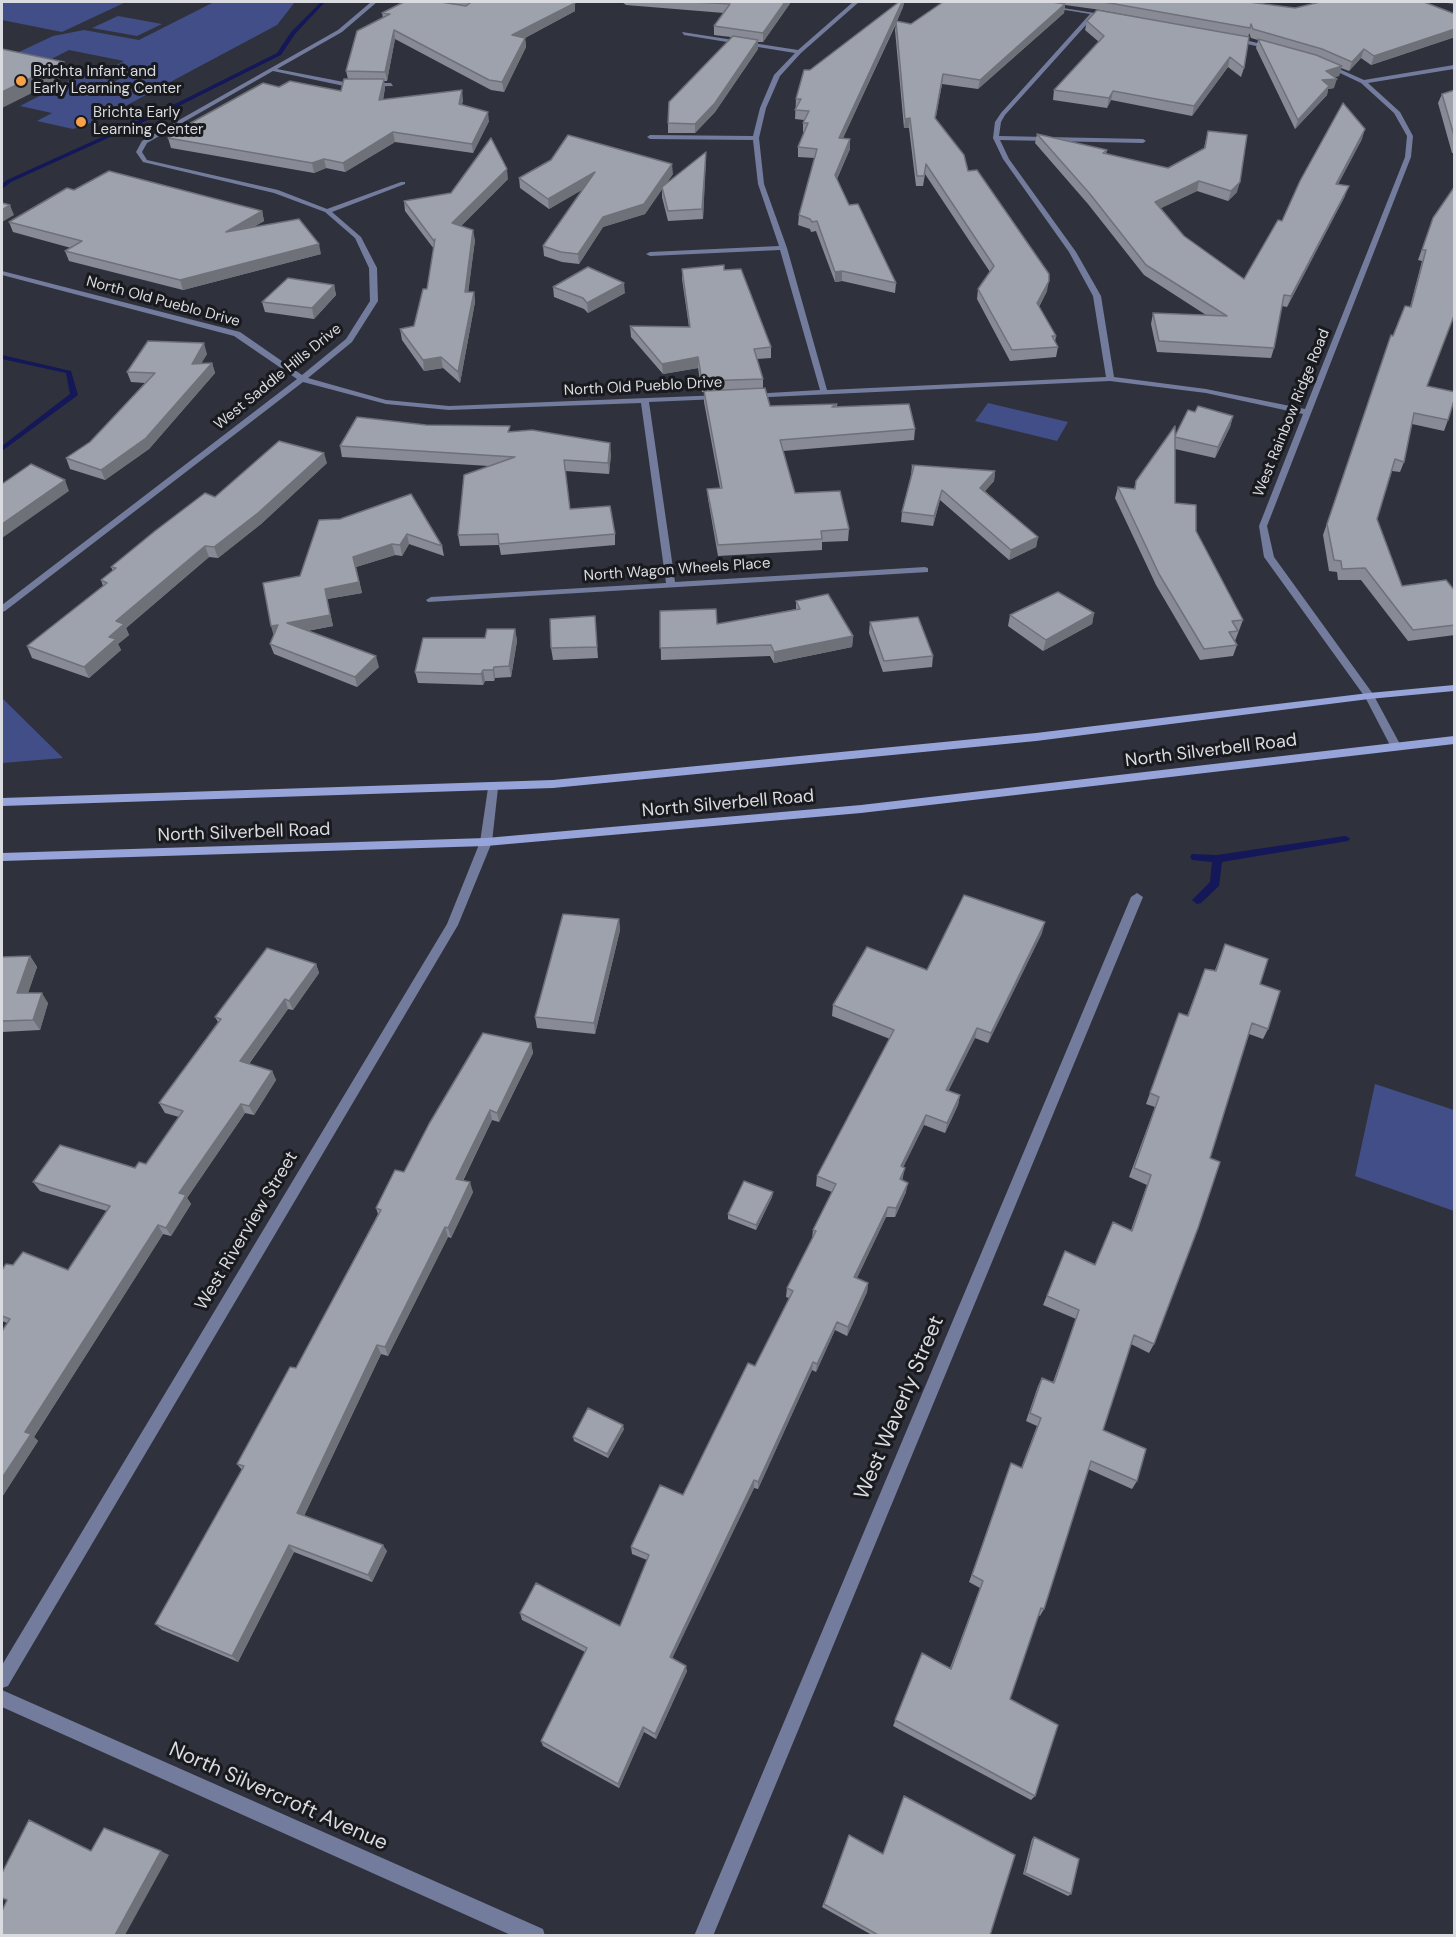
<!DOCTYPE html>
<style>
body{margin:0}
#map{position:relative;width:1456px;height:1937px;overflow:hidden;background:#2f323c;font-family:"DM Sans",sans-serif}
canvas{display:block}
.frame{position:absolute;inset:0;border:3px solid #d9dbe1;pointer-events:none}
</style>
<div id="map">
<canvas width="1456" height="1937"></canvas>
<div class="frame"></div>
</div>
<script>
const g = document.querySelector('canvas').getContext('2d');
g.lineJoin = 'round';
function paint(path, color) {
  g.fillStyle = color;
  g.fill(path, 'evenodd');
}
function shape(rows) {
  const path = new Path2D();
  for (const r of rows) {
    path.moveTo(r[0], r[1]);
    for (let i = 2; i < r.length; i += 2) path.lineTo(r[i], r[i + 1]);
  }
  return path;
}
function stroke(path, color, width, dash) {
  g.strokeStyle = color;
  g.lineWidth = width;
  g.lineCap = dash ? 'butt' : 'round';
  g.setLineDash(dash || []);
  g.stroke(path);
}
function drawText(font, color, halo, rows, align = 'center') {
  g.font = font + ' "DM Sans",sans-serif';
  g.lineWidth = 6;
  g.setLineDash([]);
  g.textBaseline = 'middle';
  g.strokeStyle = halo;
  g.fillStyle = color;
  for (const [text, x, y, turn = 0] of rows) {
    g.save();
    g.translate(x, y);
    g.rotate((+turn || 0) * Math.PI / 180);
    g.textAlign = isNaN(turn) ? turn : align;
    if (halo) g.strokeText(text, 0, 0);
    g.fillText(text, 0, 0);
    g.restore();
  }
}
paint(shape([
 [2,2,126,2,62,32,2,20],
 [214,2,295,2,277,25,101,119,73,129,37,121,52,113,20,106,82,74,116,81,124,76,104,72,124,61,69,50,32,69,2,60,53,36,84,30,139,40],
 [118,16,162,24,137,36,92,28],
 [988,403,1068,422,1057,441,975,421],
 [2,698,63,758,2,763],
 [1375,1084,1454,1110,1454,1211,1355,1176]
]), '#424e88');
paint(shape([
 [321,2,325,2,295,34,281,55,181,105,11,182,2,189,2,184,7,180,177,103,277,53,291,32,321,2],
 [2,355,71,371,78,395,2,451,2,446,70,394,66,373,2,359,2,355],
 [1345,836,1348,837,1350,839,1348,841,1222,862,1219,886,1201,903,1197,904,1192,900,1210,882,1212,862,1192,860,1190,857,1192,854,1217,855,1345,836]
]), '#141758');
paint(shape([
 [371,2,377,2,342,32,277,69,349,83,391,83,393,86,349,87,273,71,147,143,142,152,147,160,278,190,327,209,401,182,405,182,405,184,332,212,361,237,377,268,378,301,352,342,308,378,386,400,449,406,722,395,723,397,719,399,649,402,675,582,925,567,928,568,928,572,428,602,426,600,431,597,666,583,641,403,449,410,386,404,303,382,5,611,2,612,2,605,297,379,234,336,2,275,2,271,240,332,302,375,346,339,370,301,369,268,355,238,325,212,274,193,143,162,136,152,142,141,338,30,371,2],
 [853,2,859,2,801,53,780,76,766,108,759,138,764,184,787,248,827,390,1106,377,1093,296,1069,252,1003,159,993,138,995,122,1001,113,1090,14,1028,4,1026,2,1113,16,1110,18,1095,15,1005,115,1001,122,999,136,1143,139,1146,141,1143,143,1000,140,1009,159,1076,252,1101,296,1114,377,1206,389,1305,409,1405,157,1407,136,1394,113,1361,83,1323,65,1328,64,1364,80,1454,65,1454,69,1368,83,1400,112,1413,136,1411,157,1267,526,1274,557,1373,694,1401,746,1400,749,1392,749,1365,697,1264,557,1259,526,1303,414,1206,393,1110,381,748,398,747,396,751,394,820,390,780,250,650,256,646,254,650,252,779,246,758,184,753,140,650,139,647,137,650,135,753,136,760,108,774,75,795,53,684,35,682,32,798,50,853,2],
 [1233,37,1274,47,1275,48,1272,50,1231,40,1233,37],
 [493,784,498,788,492,842,458,925,8,1686,2,1688,2,1665,447,924,480,842,488,788,493,784],
 [1137,893,1143,897,713,1936,694,1936,1131,897,1137,893],
 [2,1690,543,1929,545,1936,513,1936,2,1707,2,1690]
]), '#737c9d');
paint(shape([
 [1454,685,1454,691,1369,699,1036,741,553,788,2,806,2,798,553,780,1036,733,1369,693,1454,685],
 [1454,736,1454,744,861,813,486,846,2,861,2,853,486,838,861,805,1454,736]
]), '#97a4d9');
paint(shape([
 [404,2,573,2,575,11,525,38,526,47,504,92,491,90,395,39,387,81,384,81,385,88,383,100,463,100,462,104,489,121,473,153,395,142,345,172,326,168,314,173,171,148,168,138,169,138,169,135,279,87,341,91,348,79,346,71,383,18,382,13],
 [622,2,791,2,763,42,758,42,758,49,715,112,695,133,668,133,668,123,731,37,714,35,714,26,724,13,626,5],
 [899,2,904,2,903,7,897,21,911,24,943,2,1249,2,1295,8,1455,14,1455,37,1371,65,1361,58,1349,71,1341,68,1339,76,1334,77,1334,88,1328,89,1327,95,1295,129,1256,48,1258,40,1251,38,1249,33,1244,68,1241,77,1228,67,1192,116,1111,100,1107,108,1053,100,1054,90,1099,42,1085,30,1087,21,1138,17,1094,9,1065,5,1064,13,978,89,942,84,935,119,968,171,1047,291,1039,307,1056,336,1055,342,1058,347,1056,357,1010,361,977,299,978,289,990,272,925,174,923,186,916,186,909,128,904,128,895,30,896,24,843,138,850,139,850,149,837,179,849,205,896,283,895,293,842,281,835,282,816,231,811,232,810,229,798,225,799,215,815,158,798,157,798,147,805,132,803,132,803,123,804,120,795,119,796,99,810,70],
 [1440,2,1455,2,1455,4],
 [1455,90,1455,153,1452,153,1438,103,1442,94],
 [1208,131,1237,192,1228,201,1197,191,1161,208,1184,236,1244,279,1282,221,1362,139,1338,184,1345,196,1287,307,1282,306,1274,348,1271,358,1157,352,1151,324,1153,313,1206,315,1144,275,1088,204,1035,143,1037,134,1107,150,1106,154,1168,168,1204,148],
 [706,152,703,219,668,221,662,197,662,189,645,214,603,227,579,264,562,262,544,256,543,246,583,189,549,209,520,188,519,178,673,174,665,185],
 [508,179,461,226,475,240,468,292,474,292,475,302,460,383,443,368,424,371,402,340,400,329,414,326,427,289,434,249,405,211,404,201,451,193],
 [1455,186,1455,315,1454,315,1427,386,1448,420,1444,431,1412,424,1404,462,1400,472,1392,471,1377,519,1402,586,1455,591,1455,635,1408,641,1361,580,1338,580,1337,572,1329,571,1323,535,1391,335,1393,336,1410,307,1422,261,1418,260,1433,218],
 [74,190,262,211,264,221,253,227,321,254,183,290,69,261,65,251,71,248,13,232,9,222],
 [682,269,724,270,771,347,771,358,757,359,763,379,763,388,770,406,837,404,837,407,915,429,914,440,783,451,795,493,849,529,848,541,822,542,822,550,718,556,708,499,707,489,720,488,704,402,704,392,702,392,698,368,663,374,631,337,630,326,689,327,682,279],
 [334,285,336,295,314,319,265,312,262,302],
 [553,287,625,293,588,313,584,309,554,297],
 [207,354,201,363,212,363,215,373,149,449,105,480,70,469,66,458,90,442,145,383,131,382,127,372],
 [1195,412,1233,416,1230,427,1215,458,1175,449,1175,503,1196,531,1243,620,1235,641,1237,645,1233,656,1200,660,1156,585,1115,498,1118,487,1134,489,1136,481,1175,436],
 [426,425,511,432,611,454,609,474,565,471,570,509,615,534,615,545,501,555,499,545,460,546,458,535,489,466,342,457,340,446],
 [327,463,261,524,218,558,209,557,126,628,129,635,118,644,121,650,89,678,32,658,27,646,103,586,101,580,113,571,111,567,215,497],
 [912,465,995,471,994,481,985,491,1038,537,1036,547,1009,560,940,500,933,526,901,522,902,512,911,475],
 [411,494,442,546,444,556,409,544,402,556,395,555,356,567,362,593,327,599,333,626,307,631,379,667,357,687,274,654,270,644,300,576,340,519],
 [796,601,853,636,852,647,774,663,770,656,661,660,660,611,717,624,796,609],
 [1094,613,1092,624,1043,651,1008,626,1010,615],
 [595,616,598,658,553,660,551,648],
 [870,622,933,656,932,667,883,672,869,633],
 [515,629,517,641,511,677,495,678,494,681,485,681,483,685,418,683,415,672,485,638],
 [619,919,620,930,595,1034,537,1028,535,1017],
 [1042,933,988,1043,975,1038,948,1091,960,1095,958,1105,945,1133,924,1125,903,1167,903,1177,902,1180,906,1192,895,1217,886,1217,857,1278,868,1283,867,1292,847,1336,835,1330,816,1372,812,1370,758,1489,754,1488,672,1658,687,1671,656,1739,644,1732,619,1788,543,1746,541,1741,585,1652,522,1620,520,1613,620,1626,647,1560,632,1554,631,1547,683,1495,755,1366,789,1298,786,1297,787,1288,812,1239,813,1230,832,1192,816,1186,817,1176,890,1039,832,1016,833,1005,927,970],
 [1225,944,1260,984,1268,1029,1263,1039,1249,1034,1210,1158,1154,1344,1149,1353,1131,1344,1103,1430,1137,1481,1132,1489,1088,1469,1044,1609,1040,1616,1038,1615,1010,1699,1035,1796,1031,1800,893,1726,922,1653,950,1668,980,1588,969,1582,1008,1471,1011,1463,1021,1468,1037,1426,1026,1421,1038,1386,1042,1378,1053,1382,1076,1319,1043,1305,1065,1251,1095,1264,1131,1230,1147,1185,1129,1177,1155,1107,1146,1104,1179,1013,1187,1016,1205,969,1215,970],
 [30,956,37,967,28,993,48,1003,40,1030,2,1032,2,957],
 [316,964,319,973,293,1010,288,1009,249,1064,272,1071,276,1080,254,1115,245,1113,187,1198,191,1204,171,1236,163,1234,34,1437,38,1441,2,1497,7,1323,2,1321,2,1270,13,1265,68,1270,107,1211,40,1191,33,1182,135,1168,146,1164,179,1117,165,1113,159,1103,218,1022,215,1017],
 [531,1043,533,1053,499,1122,492,1120,463,1181,473,1192,451,1238,448,1237,388,1356,381,1354,304,1516,387,1551,372,1582,294,1552,238,1662,162,1630,155,1624,242,1470,237,1464,296,1368,378,1214,376,1208,404,1172],
 [773,1192,772,1197,756,1230,728,1219,728,1214],
 [624,1429,608,1458,574,1441,573,1437],
 [904,1796,990,1935,872,1935,822,1907,849,1835,883,1854],
 [1034,1837,1071,1894,1068,1896,1023,1874,1032,1839]
]), '#888b95');
paint(shape([
 [785,2,791,2,763,42,763,33],
 [902,2,904,2,903,7,839,147,839,138],
 [575,3,575,11,513,44,512,35],
 [1065,4,1064,13,978,89,980,80],
 [1455,29,1455,37,1371,65,1374,56],
 [394,30,395,39,387,81,385,72],
 [525,38,526,47,504,92,502,82],
 [758,40,758,49,715,112,695,133,695,124],
 [1364,49,1361,58,1349,71,1352,62],
 [1230,57,1228,67,1192,116,1194,106],
 [64,62,68,75,2,108,2,92],
 [1342,66,1339,76,1325,80,1337,79,1334,88,1328,89,1327,95,1295,129,1298,120,1319,90,1326,71],
 [943,74,942,84,934,128,935,118],
 [384,79,385,88,381,110,379,100],
 [462,90,463,100,460,113,459,104],
 [1113,91,1111,100,1107,108,1109,98],
 [488,112,489,121,473,153,472,144],
 [910,118,909,128,904,128,905,119],
 [1365,129,1362,139,1333,194,1336,184],
 [393,132,395,142,345,172,343,163],
 [850,139,850,149,834,184,835,175],
 [706,152,706,162,703,219,702,209],
 [324,159,326,168,314,173,312,163],
 [672,164,673,174,645,214,603,227,579,264,578,254,603,217],
 [507,169,508,179,454,233,452,223],
 [595,172,596,182,549,209,548,199],
 [1199,181,1197,191,1153,212,1155,202],
 [1240,182,1237,192,1228,201,1231,191],
 [1349,186,1345,196,1287,307,1291,296],
 [10,205,14,215,2,222,2,210],
 [262,211,264,221,229,242,226,232],
 [473,230,475,240,467,302,465,292],
 [319,244,321,254,183,290,180,280],
 [842,271,842,281,835,282,835,272],
 [1049,281,1047,291,1035,314,1037,303],
 [624,283,625,293,588,313,587,303],
 [334,285,336,295,314,319,312,308],
 [474,292,475,302,460,383,458,372],
 [204,343,207,354,195,374,192,364],
 [441,357,443,368,424,371,423,360],
 [698,357,698,368,663,374,662,364],
 [212,363,215,373,149,449,105,480,101,470],
 [1233,416,1230,427,1215,458,1218,447],
 [610,443,611,454,609,474,608,463],
 [324,453,327,463,261,524,218,558,214,547],
 [995,471,994,481,979,498,980,488],
 [65,480,69,491,2,538,2,524],
 [942,490,940,500,933,526,934,516],
 [407,534,409,544,402,556,400,545],
 [1038,537,1036,547,1009,560,1011,550],
 [392,544,395,555,356,567,353,557],
 [205,546,209,557,126,628,129,635,118,644,121,650,89,678,84,667,116,621],
 [359,582,362,593,327,599,333,626,290,634,287,623,325,589],
 [1094,613,1092,624,1043,651,1046,640],
 [278,625,274,637,271,626],
 [515,629,517,641,511,677,509,666],
 [853,636,852,647,774,663,774,652],
 [376,656,379,667,357,687,355,677],
 [494,667,495,678,494,681,493,670],
 [483,670,485,681,483,685,481,674],
 [619,919,620,930,595,1034,594,1023],
 [1045,922,1042,933,988,1043,991,1033],
 [30,956,37,967,24,1004,17,993],
 [316,964,319,973,293,1010,289,1001],
 [42,993,48,1003,40,1030,33,1020],
 [285,999,288,1009,244,1070,240,1061],
 [977,1028,975,1038,944,1100,946,1090],
 [531,1043,533,1053,499,1122,497,1113],
 [272,1071,276,1080,254,1115,249,1106],
 [960,1095,958,1105,945,1133,947,1123],
 [241,1104,245,1113,187,1198,191,1204,171,1236,166,1228,179,1193],
 [490,1110,492,1120,459,1188,456,1179],
 [926,1115,924,1125,899,1176,901,1166],
 [905,1168,903,1177,898,1189,900,1179],
 [470,1182,473,1192,451,1238,448,1228],
 [908,1183,906,1192,895,1217,896,1208],
 [773,1192,772,1197,756,1230,756,1225],
 [888,1207,886,1217,853,1286,854,1277],
 [158,1225,163,1234,34,1437,38,1441,2,1497,2,1478,25,1432],
 [445,1227,448,1237,388,1356,385,1347],
 [868,1283,867,1292,847,1336,848,1327],
 [837,1322,835,1330,816,1372,817,1364],
 [377,1345,381,1354,302,1520,297,1513],
 [813,1362,812,1370,758,1489,758,1482],
 [623,1425,624,1429,608,1458,607,1454],
 [754,1480,754,1488,670,1663,670,1657],
 [289,1545,294,1552,238,1662,232,1656],
 [383,1545,387,1551,372,1582,368,1575],
 [686,1666,687,1671,656,1739,655,1734],
 [643,1727,644,1732,619,1788,618,1784],
 [161,1851,169,1855,125,1935,115,1935]
]), '#6f7179');
const building = shape([
 [404,2,441,2,466,6,470,3,469,2,573,2,575,3,512,35,525,38,502,82,489,80,394,30,385,72,346,71,357,31,390,14,382,13,404,2],
 [695,2,785,2,763,33,714,26,730,4,695,2],
 [899,2,902,2,839,138,850,139,835,175,849,205,858,204,896,283,842,271,835,272,817,221,812,222,810,219,799,215,817,149,798,147,808,123,803,123,809,111,795,110,801,99,796,99,804,70,810,70,899,2],
 [943,2,1052,2,1065,4,980,80,943,74,935,118,964,155,968,171,977,170,1049,274,1049,281,1037,303,1056,336,1052,336,1058,347,1012,350,978,289,994,266,926,164,924,176,917,176,910,118,905,119,896,21,911,24,943,2],
 [1104,2,1249,2,1295,8,1320,2,1424,2,1455,14,1455,29,1374,56,1364,49,1352,62,1322,49,1253,29,1251,24,1250,28,1104,2],
 [1097,10,1249,37,1244,68,1230,57,1194,106,1113,91,1109,98,1054,90,1104,36,1087,21,1097,10],
 [733,36,758,40,715,103,695,124,668,123,669,102,733,36],
 [1258,39,1316,55,1342,66,1326,71,1337,79,1322,80,1329,86,1298,120,1258,39],
 [2,49,64,62,2,92,2,49],
 [344,79,384,79,379,100,462,90,459,104,488,112,472,144,393,132,343,163,324,159,312,163,168,138,172,136,169,135,263,83,279,87,290,81,341,91,344,79],
 [1455,90,1455,139,1442,94,1455,90],
 [1343,103,1365,129,1336,184,1349,186,1291,296,1284,295,1274,348,1159,341,1153,313,1227,316,1146,265,1090,194,1037,134,1107,150,1103,153,1168,168,1205,148,1208,131,1247,135,1240,182,1231,191,1199,181,1155,202,1184,236,1244,279,1278,220,1282,221,1300,181,1343,103],
 [568,135,672,164,644,204,603,217,578,254,561,252,543,246,595,172,548,199,519,178,551,160,568,135],
 [491,138,507,169,452,223,473,230,465,292,474,292,458,372,441,357,423,360,400,329,414,326,423,289,427,289,435,239,434,241,404,201,451,193,491,138],
 [706,152,702,209,668,211,662,187,706,152],
 [109,171,262,211,226,232,299,219,319,244,180,280,65,251,82,241,9,222,67,188,74,190,109,171],
 [1455,186,1455,313,1427,386,1455,392,1455,397,1448,420,1414,413,1404,462,1395,459,1377,519,1402,586,1446,580,1455,591,1455,625,1413,630,1365,568,1342,569,1341,561,1334,560,1327,524,1391,335,1393,336,1405,306,1411,307,1426,250,1422,250,1433,218,1455,186],
 [2,203,10,205,2,210,2,203],
 [724,265,724,270,741,269,771,347,754,349,763,379,702,381,698,357,662,364,630,326,690,327,682,269,724,265],
 [588,267,624,283,587,303,583,298,553,287,588,267],
 [288,278,334,285,312,308,262,302,288,278],
 [148,341,204,343,192,364,212,363,146,438,101,470,66,458,90,442,155,373,127,372,148,341],
 [765,388,770,406,837,404,832,407,909,404,915,429,780,440,795,493,840,491,849,529,821,531,822,539,718,545,707,489,722,488,704,391,765,388],
 [1198,406,1233,416,1218,447,1175,437,1175,503,1196,505,1196,531,1243,620,1232,621,1238,631,1229,632,1237,645,1204,649,1159,574,1118,487,1135,489,1136,481,1175,426,1175,436,1188,410,1195,412,1198,406],
 [357,417,426,425,510,426,508,432,532,430,610,443,608,463,564,460,570,509,610,506,615,534,499,544,498,534,458,535,464,475,515,457,340,446,357,417],
 [279,441,324,453,258,513,214,547,205,546,116,621,124,624,109,637,116,639,84,667,27,646,107,583,101,580,116,568,111,567,155,531,205,493,215,497,279,441],
 [31,464,65,480,2,524,2,484,31,464],
 [912,465,995,471,980,488,1038,537,1011,550,942,490,934,516,902,512,914,466,912,465],
 [411,494,442,546,407,534,400,545,392,544,353,557,359,582,325,589,330,615,287,623,376,656,355,677,270,644,278,625,271,626,263,583,300,576,319,520,340,519,411,494],
 [1058,592,1094,613,1046,640,1010,615,1058,592],
 [828,594,853,636,774,652,771,645,660,648,660,611,716,609,717,624,800,609,796,601,828,594],
 [595,616,597,647,551,648,550,619,595,616],
 [918,617,933,656,884,661,870,622,918,617],
 [487,629,515,629,509,666,494,667,493,670,483,670,481,674,415,672,423,638,485,638,487,629],
 [964,895,1045,922,991,1033,977,1028,946,1090,960,1095,947,1123,926,1115,901,1166,905,1168,900,1179,908,1183,896,1208,888,1207,854,1277,868,1283,848,1327,837,1322,817,1364,813,1362,758,1482,754,1480,670,1657,686,1666,655,1734,643,1727,618,1784,541,1741,587,1648,520,1613,536,1583,620,1626,649,1555,631,1547,660,1485,683,1495,748,1363,755,1366,793,1291,787,1288,816,1231,813,1230,836,1184,817,1176,894,1030,833,1005,867,947,927,970,964,895],
 [563,914,619,919,594,1023,535,1017,563,914],
 [1225,944,1268,959,1260,984,1280,991,1268,1029,1252,1023,1210,1158,1220,1162,1198,1228,1154,1344,1134,1335,1103,1430,1146,1449,1137,1481,1091,1461,1044,1609,1041,1608,1010,1699,1058,1725,1035,1796,895,1720,922,1653,951,1669,983,1581,972,1575,1011,1463,1022,1468,1041,1418,1030,1413,1042,1378,1054,1383,1079,1310,1047,1296,1065,1251,1095,1265,1113,1222,1132,1231,1151,1175,1134,1168,1159,1097,1150,1093,1179,1013,1188,1016,1205,969,1216,971,1225,944],
 [267,948,316,964,289,1001,285,999,240,1061,272,1071,249,1106,241,1104,179,1193,186,1195,166,1228,158,1225,25,1432,31,1434,2,1478,2,1331,10,1319,2,1316,2,1270,6,1264,13,1265,23,1252,68,1270,110,1206,33,1182,60,1145,135,1168,139,1162,146,1164,183,1111,159,1103,221,1019,215,1017,267,948],
 [30,956,17,993,42,993,33,1020,2,1021,2,957,30,956],
 [483,1033,531,1043,497,1113,490,1110,456,1179,470,1182,448,1228,445,1227,385,1347,377,1345,297,1513,383,1545,368,1575,289,1545,232,1656,155,1624,244,1466,237,1464,290,1367,296,1368,381,1210,376,1208,395,1170,404,1172,429,1124,483,1033],
 [744,1181,773,1192,756,1225,728,1214,744,1181],
 [588,1408,623,1425,607,1454,573,1437,588,1408],
 [904,1796,1015,1855,990,1935,878,1935,824,1904,849,1835,883,1854,904,1796],
 [29,1820,91,1851,104,1828,161,1851,115,1935,2,1935,2,1911,7,1900,2,1898,2,1873,29,1820],
 [1034,1837,1079,1859,1071,1894,1025,1873,1034,1837]
]);
paint(building, '#9ea2ad');
stroke(building, '#6f7179', 1.5);
for (const [x, y, r, color] of [
 [21,81,6,"#f7a149"],
 [81,122,6,"#f7a149"]
]) {
  const dot = new Path2D();
  dot.arc(x, y, r, 0, 2 * Math.PI);
  g.fillStyle = color;
  g.fill(dot);
  stroke(dot, '#191a1e', 2);
}
drawText('15px', '#d9dbe1', '#191a1e', [
 ["Brichta Infant and",33,72],
 ["Early Learning Center",33,89],
 ["Brichta Early",93,113],
 ["Learning Center",93,130]
], 'left');
drawText('15px', '#d9dbe1', '#191a1e', [
 ["North Old Pueblo Drive",163,302,15],
 ["West Saddle Hills Drive",278,377,-39],
 ["North Old Pueblo Drive",643,387,-3],
 ["West Rainbow Ridge Road",1292,413,-68],
 ["North Wagon Wheels Place",677,570,-4]
]);
drawText('18px', '#d9dbe1', '#191a1e', [
 ["North Silverbell Road",1211,751,-7],
 ["North Silverbell Road",728,804,-5],
 ["North Silverbell Road",244,833,-2],
 ["West Riverview Street",247,1231,-59]
]);
drawText('21px', '#d9dbe1', '#191a1e', [
 ["West Waverly Street",900,1408,-67],
 ["North Silvercroft Avenue",278,1797,24]
]);
</script>
